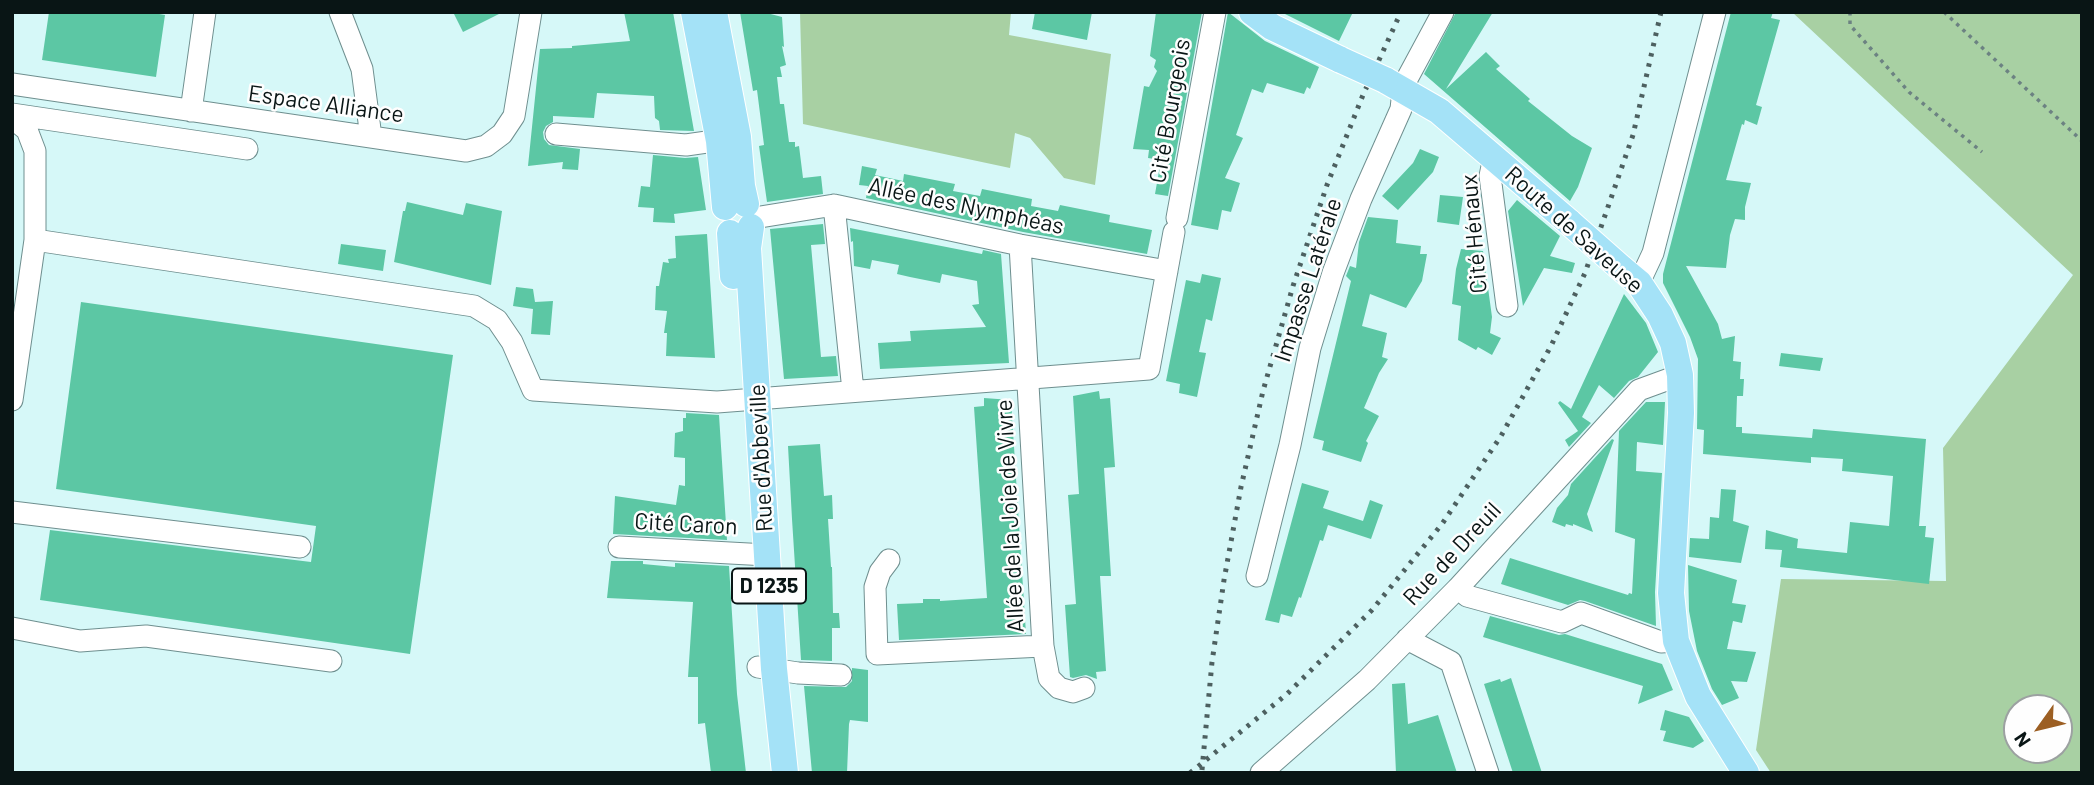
<!DOCTYPE html>
<meta charset="utf-8">
<style>
body{margin:0}
#map{position:relative;width:2094px;height:785px;overflow:hidden;background:#d6f8f8;font-family:Barlow,sans-serif}
canvas{display:block}
.frame{position:absolute;inset:0;border:14px solid #091515;pointer-events:none}
.north{position:absolute;left:2003px;top:694px;width:70px;height:70px;box-sizing:border-box;background:#fefefe;border:2px solid #9ca1a1;border-radius:50%;rotate:236deg;font-size:19px;font-weight:700;line-height:28px;text-align:center;color:#091515}
.north::after{content:'';display:block;margin:auto;width:24px;height:32px;background:#9c5f23;clip-path:polygon(50% 0,100% 100%,50% 72%,0 100%)}
</style>
<div id="map">
<canvas width="2094" height="785"></canvas>
<div class="frame"></div>
<div class="north">N</div>
</div>
<script>
const g = document.querySelector('canvas').getContext('2d');
g.lineJoin = 'round';
function paint(path, color) {
  g.fillStyle = color;
  g.fill(path, 'evenodd');
}
function shape(rows) {
  const path = new Path2D();
  for (const r of rows) {
    path.moveTo(r[0], r[1]);
    for (let i = 2; i < r.length; i += 2) path.lineTo(r[i], r[i + 1]);
  }
  return path;
}
function stroke(path, color, width, dash) {
  g.strokeStyle = color;
  g.lineWidth = width;
  g.lineCap = dash ? 'butt' : 'round';
  g.setLineDash(dash || []);
  g.stroke(path);
}
function drawText(font, color, halo, rows, align = 'center') {
  g.font = font + ' Barlow,sans-serif';
  g.lineWidth = 5;
  g.setLineDash([]);
  g.textBaseline = 'middle';
  g.strokeStyle = halo;
  g.fillStyle = color;
  for (const [text, x, y, turn = 0] of rows) {
    g.save();
    g.translate(x, y);
    g.rotate((+turn || 0) * Math.PI / 180);
    g.textAlign = isNaN(turn) ? turn : align;
    if (halo) g.strokeText(text, 0, 0);
    g.fillText(text, 0, 0);
    g.restore();
  }
}
paint(shape([
 [800,12,1011,12,1009,35,1111,54,1095,185,1064,178,1030,138,1015,133,1010,168,803,124],
 [1792,12,2082,12,2082,773,1771,773,1756,750,1781,579,1946,581,1943,448,2073,275],
 [2017,708,2059,708,2059,750,2017,750]
]), '#a8d0a3');
paint(shape([
 [49,12,148,12,165,15,156,77,42,60],
 [453,12,503,12,463,32],
 [624,12,673,12,694,131,660,130,659,121,655,118,654,96,597,93,594,118,553,116,553,122,546,126,543,132,544,139,549,145,580,149,578,170,562,169,563,162,528,166,540,49,572,48,572,46,630,41],
 [740,12,763,12,782,17,784,47,782,46,786,65,780,67,782,77,777,77,780,104,784,104,789,142,795,142,795,147,799,146,803,178,821,176,823,194,767,202,759,146,764,145,757,90,753,91],
 [1035,12,1092,12,1087,40,1032,29],
 [1156,12,1202,12,1168,196,1155,194,1161,160,1148,158,1149,150,1133,149,1144,86,1149,87,1157,71,1154,67,1156,60,1150,56],
 [1228,12,1265,41,1319,67,1310,89,1307,87,1304,94,1267,83,1263,93,1252,89,1236,135,1243,138,1225,178,1240,183,1231,212,1222,210,1218,230,1191,225],
 [1281,12,1353,12,1339,41],
 [1456,12,1493,12,1446,89,1486,52,1500,66,1496,69,1530,99,1528,101,1572,136,1592,148,1578,187,1570,201,1424,74],
 [1731,12,1773,12,1771,18,1780,20,1756,105,1762,107,1757,125,1745,120,1744,125,1742,124,1726,180,1751,183,1745,207,1745,220,1735,219,1730,235,1726,268,1686,266,1718,324,1722,339,1735,336,1733,361,1741,362,1740,379,1744,379,1743,396,1737,396,1736,427,1742,427,1742,433,1812,438,1813,429,1926,439,1919,526,1926,526,1925,537,1934,538,1929,584,1780,567,1782,550,1765,549,1766,530,1798,539,1797,548,1847,553,1850,522,1889,526,1893,476,1842,471,1843,459,1811,457,1811,463,1703,454,1704,430,1697,429,1698,359,1690,337,1663,283,1663,274],
 [1420,149,1439,157,1433,172,1398,210,1382,196,1413,163],
 [653,155,685,158,698,157,706,210,674,214,675,223,653,222,654,208,638,207,641,186,650,187],
 [862,166,877,169,875,175,903,181,904,174,945,182,955,184,953,191,980,196,982,189,1032,199,1031,206,1058,211,1060,205,1110,215,1109,222,1152,230,1147,254,1023,232,866,198,868,186,859,185],
 [1440,195,1463,197,1459,225,1437,222],
 [1517,200,1560,236,1550,256,1575,263,1572,273,1544,268,1523,306,1508,211],
 [407,202,463,215,466,203,502,211,491,285,394,262,403,211,405,211],
 [1368,217,1398,220,1396,243,1421,246,1420,254,1427,254,1422,281,1406,308,1370,294,1362,326,1387,333,1382,357,1388,359,1379,373,1364,408,1379,416,1366,441,1368,443,1361,462,1322,450,1324,441,1313,438,1351,281,1346,276,1350,266,1356,268,1359,242],
 [823,224,825,244,811,245,821,357,836,356,838,376,784,379,770,229],
 [850,228,982,254,983,250,1001,254,1009,363,880,369,878,343,911,341,910,331,986,327,972,305,979,304,977,281,942,274,940,283,910,277,897,274,899,265,872,260,870,269,854,266,853,241,851,242],
 [707,234,715,358,666,356,667,333,664,333,667,311,655,310,656,286,659,286,663,262,669,263,668,259,676,258,675,236],
 [341,244,386,250,383,271,338,264],
 [1461,249,1483,251,1492,317,1490,333,1501,338,1492,355,1478,347,1476,350,1458,340,1461,306,1452,304,1456,269],
 [1202,274,1221,278,1212,321,1206,319,1199,352,1206,353,1197,397,1179,393,1180,384,1166,381,1186,280,1200,283],
 [516,287,533,289,535,302,553,301,550,335,531,334,533,309,513,306],
 [1624,294,1646,323,1658,352,1638,377,1629,381,1614,398,1599,385,1582,417,1591,423,1569,447,1565,440,1578,431,1558,403,1560,401,1571,409],
 [81,302,453,355,410,654,40,600,50,530,311,562,316,526,56,489],
 [1781,353,1823,358,1820,371,1779,366],
 [1099,391,1100,399,1110,398,1115,467,1104,468,1111,576,1100,576,1106,671,1096,672,1097,679,1086,675,1073,678,1070,677,1065,605,1076,604,1068,495,1079,494,1073,396],
 [984,398,1011,400,1026,634,899,640,897,604,923,603,923,599,940,599,940,601,987,598,974,407,984,406],
 [1646,402,1665,402,1663,445,1637,442,1636,471,1662,473,1655,592,1656,626,1585,601,1580,600,1568,605,1501,584,1510,558,1628,595,1629,593,1632,594,1635,539,1615,532,1619,431],
 [686,413,719,415,727,540,613,534,615,496,676,505,679,485,685,486,685,458,674,457,675,433,683,431,683,418,686,418],
 [1612,439,1614,440,1587,514,1593,532,1573,524,1573,526,1566,524,1565,527,1552,522,1557,508,1568,495,1571,484],
 [820,444,824,496,832,495,833,519,828,519,831,567,832,567,833,613,839,613,840,628,832,628,832,661,801,660,792,519,788,446],
 [1302,483,1329,491,1323,508,1363,521,1370,500,1383,505,1371,539,1328,525,1323,541,1320,540,1301,598,1299,597,1292,617,1281,614,1279,623,1265,620],
 [1721,489,1736,490,1733,521,1749,526,1741,563,1689,557,1690,538,1709,539,1710,517,1719,518],
 [611,561,643,561,643,564,675,567,675,563,729,566,737,694,746,773,711,773,705,723,698,724,698,677,688,677,693,602,607,598],
 [1688,565,1737,580,1732,603,1746,605,1742,623,1733,621,1727,649,1756,652,1747,682,1731,681,1739,698,1722,705,1712,689,1697,651,1689,611],
 [1490,616,1559,635,1565,634,1662,664,1673,690,1638,704,1643,686,1483,637],
 [852,668,868,670,868,722,850,720,849,724,847,773,812,773,804,686,846,687,852,681],
 [1511,678,1542,773,1513,773,1484,684,1500,679,1501,682],
 [1405,683,1408,724,1438,715,1457,773,1396,773,1392,684],
 [1665,710,1689,717,1704,741,1693,748,1663,741,1666,731,1660,730]
]), '#5cc7a4');
const minor = shape([
 [340,12,362,69,371,137],
 [12,84,466,151,486,146,502,134,514,116,531,12],
 [191,111,205,12],
 [12,114,247,149],
 [12,118,27,130,35,151,35,240,12,400],
 [556,134,686,145,735,138],
 [1494,157,1490,176,1507,306],
 [834,205,853,391],
 [754,218,834,205,1020,245,1167,271],
 [1177,218,1215,12],
 [35,240,474,306,497,320,512,342,533,390,717,402,1149,369,1174,232],
 [1639,283,1653,253,1715,12],
 [12,512,300,547],
 [619,547,767,555],
 [889,560,880,572,875,587,877,654,1043,646,1020,245],
 [1257,576,1290,445,1310,348,1333,273,1361,199,1401,109,1403,90,1408,77,1443,12],
 [1458,588,1467,596,1562,622,1581,613,1661,642,1676,641],
 [12,628,80,641,146,636,331,661],
 [1407,639,1451,662,1488,773],
 [1043,646,1049,678,1059,688,1073,692,1084,688],
 [758,667,798,673,841,675],
 [1261,773,1367,680,1458,588,1639,390,1680,375]
]);
const major = shape([
 [694,12,719,141,725,207],
 [714,12,738,137,742,186,746,204],
 [1252,12,1272,27,1341,60],
 [1385,80,1439,111,1570,223],
 [751,227,748,248,774,669,785,773],
 [730,233,733,276],
 [1621,268,1639,283,1660,315,1673,343,1680,375,1681,413,1671,593,1676,641,1698,696,1746,773]
]);
stroke(minor, '#6f8f8f', 23);
stroke(major, '#fff', 28);
stroke(shape([
 [1850,12,1850,25,1909,92,1982,152],
 [1944,12,2082,141]
]), '#6c8282', 3.5, [3.5, 5]);
stroke(minor, '#fff', 21);
stroke(major, '#a4e2f7', 26);
stroke(shape([
 [1202,770,1212,662,1224,580,1241,487,1263,391,1293,286,1327,185,1363,95,1401,12],
 [1190,773,1287,694,1372,610,1442,524,1501,436,1551,346,1585,273,1633,135,1661,12]
]), '#4d6060', 5, [3.5, 7]);
const majorBridge = shape([
 [1341,60,1385,80],
 [1570,223,1621,268]
]);
stroke(majorBridge, '#fff', 28, []);
stroke(majorBridge, '#a4e2f7', 26);
for (const [x, y, w] of [
 [769,586,74]
]) {
  const box = new Path2D();
  box.roundRect(x - w / 2, y - 17.5, w, 35, 5);
  g.fillStyle = '#fefefe';
  g.fill(box);
  stroke(box, '#091515', 2);
}
drawText('bold 21px', '#091515', null, [
 ["D 1235",769,586]
]);
drawText('23px', '#091515', '#fefefe', [
 ["Espace Alliance",326,104,8],
 ["Cité Bourgeois",1170,111,-80],
 ["Allée des Nymphéas",966,206,12],
 ["Route de Saveuse",1574,230,42],
 ["Cité Hénaux",1474,234,-95],
 ["Impasse Latérale",1308,280,-72],
 ["Rue d'Abbeville",761,458,-93],
 ["Allée de la Joie de Vivre",1010,516,-93],
 ["Cité Caron",686,524,3],
 ["Rue de Dreuil",1452,554,-47]
]);
</script>
